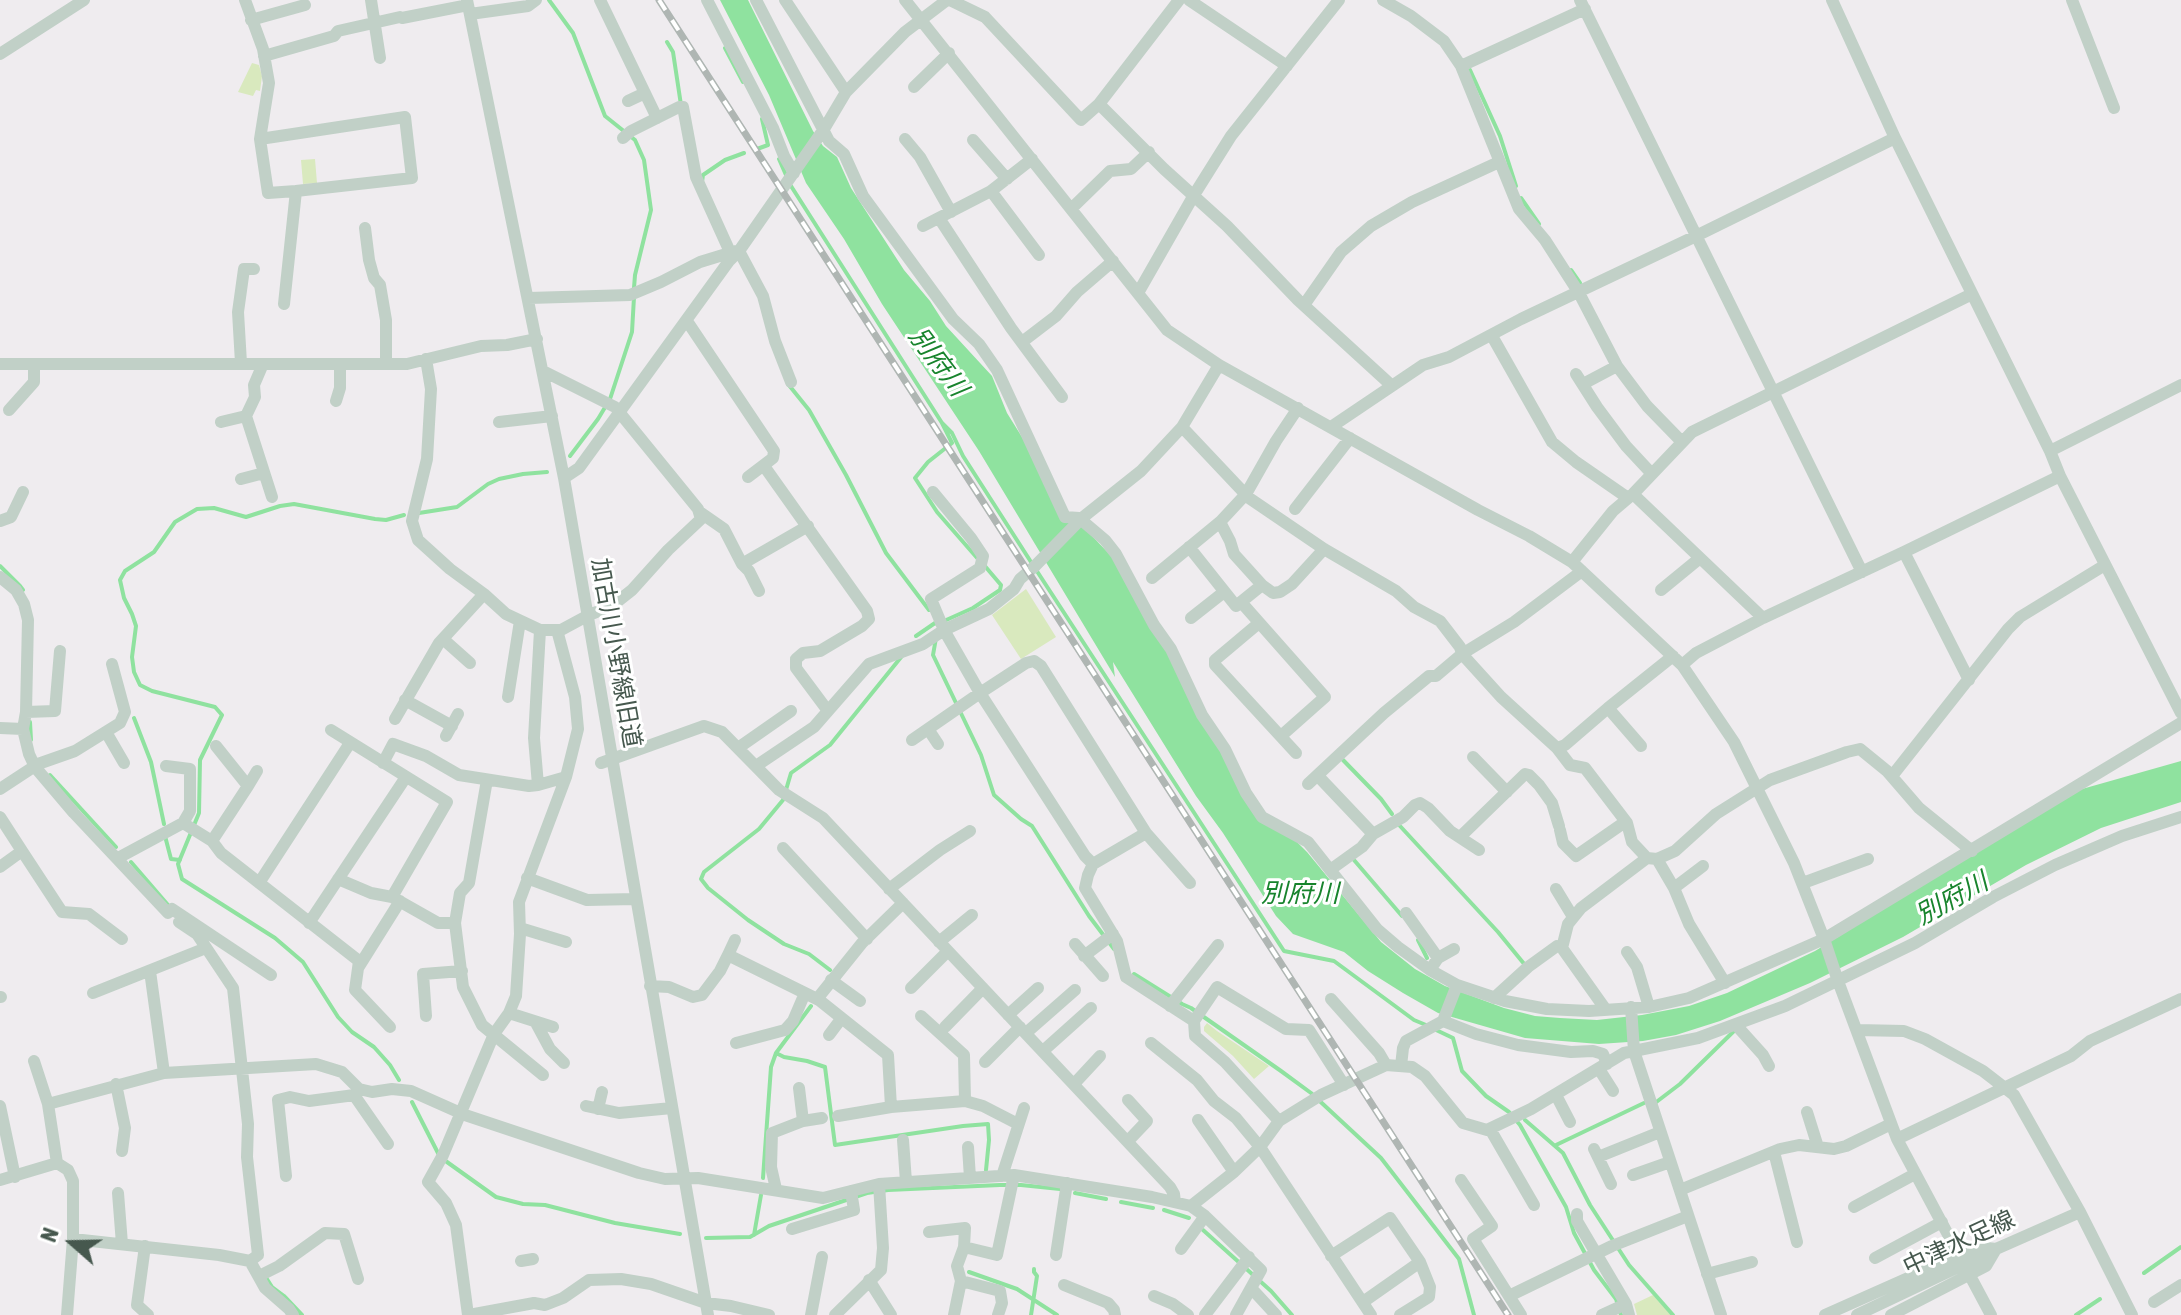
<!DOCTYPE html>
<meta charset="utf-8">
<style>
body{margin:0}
#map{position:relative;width:2181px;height:1315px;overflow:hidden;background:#efecef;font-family:"Asap Condensed",sans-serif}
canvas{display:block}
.north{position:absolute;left:32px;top:1203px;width:80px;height:80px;-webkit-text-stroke:6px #fff;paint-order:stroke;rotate:290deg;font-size:22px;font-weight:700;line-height:32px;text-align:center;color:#46584e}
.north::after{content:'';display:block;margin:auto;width:28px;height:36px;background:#46584e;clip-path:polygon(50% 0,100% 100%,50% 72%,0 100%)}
</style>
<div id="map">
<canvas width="2181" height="1315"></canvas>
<div class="north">N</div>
</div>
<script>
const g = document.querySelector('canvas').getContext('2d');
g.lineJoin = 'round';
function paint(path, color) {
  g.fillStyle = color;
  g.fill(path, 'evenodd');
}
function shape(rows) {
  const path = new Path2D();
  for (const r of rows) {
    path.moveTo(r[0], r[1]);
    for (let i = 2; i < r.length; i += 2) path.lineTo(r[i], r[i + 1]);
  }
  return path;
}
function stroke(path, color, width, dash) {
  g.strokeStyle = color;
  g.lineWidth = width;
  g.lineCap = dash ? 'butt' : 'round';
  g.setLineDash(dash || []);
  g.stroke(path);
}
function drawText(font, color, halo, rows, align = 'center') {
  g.font = font + ' "Asap Condensed","Noto Sans JP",sans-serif';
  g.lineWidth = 6;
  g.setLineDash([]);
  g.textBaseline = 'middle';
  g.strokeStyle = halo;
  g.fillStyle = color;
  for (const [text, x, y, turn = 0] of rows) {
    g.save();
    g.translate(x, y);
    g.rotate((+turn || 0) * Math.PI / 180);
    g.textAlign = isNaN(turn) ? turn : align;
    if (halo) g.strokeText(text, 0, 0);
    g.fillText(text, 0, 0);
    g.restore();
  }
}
paint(shape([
 [252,63,259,65,262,76,260,91,256,90,253,96,238,92],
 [315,159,317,183,303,184,301,160],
 [1026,589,1056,637,1021,659,992,615],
 [1207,1023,1217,1031,1269,1066,1254,1079,1233,1056,1204,1031,1204,1027],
 [1653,1295,1671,1315,1637,1315,1634,1304]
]), '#d9e9be');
paint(shape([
 [720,0,748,0,813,131,823,146,837,157,851,188,904,270,930,301,946,326,992,376,1007,413,1068,511,1117,562,1168,650,1248,803,1293,838,1307,852,1381,942,1415,969,1445,986,1504,1008,1535,1016,1560,1018,1597,1020,1642,1015,1689,1006,1727,993,1815,951,2075,791,2181,761,2181,802,2101,828,2026,865,1903,937,1810,983,1720,1021,1676,1035,1643,1041,1599,1044,1525,1038,1438,1013,1403,993,1368,971,1344,952,1293,934,1276,916,1223,833,1196,796,1113,662,1115,677,979,451,882,304,844,239,806,183,769,95]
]), '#8fe29f');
stroke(shape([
 [549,0,573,33,605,116,635,140,644,160,651,210,635,275,634,288],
 [667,42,673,52,681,105],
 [725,48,743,82],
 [1470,70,1500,136,1516,186],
 [757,149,768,145,762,119],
 [779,159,786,175],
 [702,182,703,175,725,160,744,153],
 [791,186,942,423,952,433,963,456,1031,562,1284,951,1334,961,1414,1020,1426,1025],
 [1521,198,1539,224],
 [1571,270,1580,283],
 [788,384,809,410,846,475,886,553,929,610],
 [942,423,952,443,928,462,915,478,937,512,978,559],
 [570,456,598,419,610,399,632,332,634,297],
 [419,513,457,507,488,484,499,479,523,474,547,472],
 [0,566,20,586,23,590],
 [944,621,973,608,1000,590,1001,585,984,565],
 [916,636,935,623,938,624],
 [936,638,933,655,981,755,994,795,1021,819,1032,826,1089,916,1114,949],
 [134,718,151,762,164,824],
 [30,722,31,740],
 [1343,760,1381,799,1392,814],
 [50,775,116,847],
 [1400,826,1498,932,1525,965],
 [165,836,171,859,180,860],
 [1354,860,1402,916],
 [131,862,168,905],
 [1418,940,1427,958],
 [830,970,809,954,784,944,748,920,708,888,701,879,704,872,759,829,783,800,791,773,830,745,902,656],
 [1134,974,1182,1004,1191,1008,1281,1071,1311,1093,1381,1158,1459,1259,1474,1315],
 [1434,1029,1453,1038,1462,1071,1486,1096,1509,1112,1520,1125,1566,1207,1574,1233,1594,1270,1616,1299,1621,1315],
 [776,1053,784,1057,807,1061,825,1067,835,1145,963,1126,988,1124,989,1140,986,1170],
 [399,1080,390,1065,374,1047,352,1032,338,1017,303,962,275,938,182,879,178,864,199,813,200,760,222,715,215,707,152,691,140,685,134,672,132,657,136,626,132,614,124,598,120,580,125,571,154,552,175,522,197,509,214,508,246,517,280,506,294,504,375,519,386,520,404,515],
 [412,1102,440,1157,496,1197,523,1204,545,1205,615,1223,680,1234],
 [1655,1103,1680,1084,1735,1030],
 [1525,1120,1563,1153,1590,1205,1629,1265,1673,1315],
 [1556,1145,1644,1103],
 [763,1178,771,1067,776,1053,811,1006],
 [1075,1193,1106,1199],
 [1121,1202,1153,1208],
 [1164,1210,1189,1218],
 [1203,1230,1271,1291,1292,1315],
 [754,1235,761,1195],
 [706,1238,750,1237,769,1226,867,1193,888,1190,1000,1185,1021,1185,1060,1189],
 [969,1272,1017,1289,1057,1315],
 [2144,1273,2181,1247],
 [265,1276,272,1287,284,1296,302,1315],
 [1031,1315,1037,1276,1034,1272,1034,1269],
 [2076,1315,2100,1299]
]), '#8fe29f', 4);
stroke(shape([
 [245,0,263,49,269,83,260,139,268,193,296,191,284,304],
 [371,0,380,58],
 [467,0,564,478,708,1315],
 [600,0,657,118],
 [707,0,773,128,784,156,794,173],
 [756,0,829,141,844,154,863,196,953,319,979,344,997,370,1065,517,1079,518,1105,540,1116,554,1154,625,1171,649,1202,715,1225,749,1246,793,1262,817,1308,842,1377,929,1398,947,1430,970,1457,985,1505,1001,1547,1009,1589,1011,1649,1007,1689,998,1824,939,2181,723],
 [785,0,846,92],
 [905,0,1167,330,1219,365,1478,510,1529,536,1572,562,1682,665,1734,742,1794,863,1824,939,1838,981,1897,1139,1991,1315],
 [950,0,985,17,1081,120,1099,104,1179,0],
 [1189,0,1287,66],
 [1383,0,1411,16,1444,41,1461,66,1519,209,1545,240,1579,293,1617,366,1647,406,1682,442],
 [1580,0,1862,572],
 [1832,0,1895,138,2050,451,2060,476,2181,713],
 [2072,0,2114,108],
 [470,14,528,6,536,0],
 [251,20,305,5],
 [0,54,84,0],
 [264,56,334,36,338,31,400,17,402,18,468,5],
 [1461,66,1585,9],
 [914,87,949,53],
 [628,101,645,93],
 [1099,104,1164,169,1227,226,1298,300,1391,385],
 [623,138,631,131,679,107,683,107,696,177,730,252],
 [260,139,405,117,412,178,296,191],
 [905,139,920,157,951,212],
 [973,140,1007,179],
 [991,191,1039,255],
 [1071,209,1110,171,1131,169,1149,152],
 [939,218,1011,328,1062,397],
 [923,226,991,191,1032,159],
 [365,228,369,260,374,278,380,285,386,320,386,364],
 [739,251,763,296,775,341,791,382],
 [1138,293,1194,195,1231,136,1339,0],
 [529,298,630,295,661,282,700,262,736,251],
 [1304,305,1341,252,1371,226,1412,202,1499,162],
 [687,321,774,451,773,458,748,477],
 [1492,336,1552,442,1576,462,1628,498],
 [1022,342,1056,316,1077,292,1113,261],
 [426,359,431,389,427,459,412,521,418,540,450,569,484,594,506,614,540,630,561,630,587,616,613,605,632,590,668,550,701,519,698,509,615,407,543,371],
 [241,363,238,312,244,269,254,269],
 [0,364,407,364,481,346,507,345,537,339],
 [263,364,254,385,255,397,246,416,272,497],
 [1576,374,1597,407,1626,446,1652,474],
 [1583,384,1617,366],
 [336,401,340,388,340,364],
 [9,410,34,382,34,365],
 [221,422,246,416],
 [499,422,552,416],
 [1182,427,1249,498,1324,549,1396,591,1414,607,1440,621,1460,647,1462,654,1501,697,1557,748,1570,765,1585,768,1627,823,1632,842,1647,858,1657,859,1674,888,1689,924,1725,983],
 [1331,427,1423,365,1449,357,1521,319,1696,236,1895,138],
 [2050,451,2181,385],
 [764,466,867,611,869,619,862,626,820,651,803,653,796,659,796,668,828,711],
 [564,478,579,468,729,261,739,251,824,129,846,92,905,32,947,0],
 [241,479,264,473],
 [933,492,971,538,983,556,980,568,931,599,944,630,980,693,1085,856,1093,864,1088,875,1085,888,1117,941,1126,977,1194,1021,1195,1036,1225,1062,1279,1121],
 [1633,494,1763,618],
 [1295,509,1350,438],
 [701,513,724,529,742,564,749,571,759,591],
 [1082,518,1141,471,1182,427,1219,365],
 [0,521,11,517,23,492],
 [1220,522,1230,541,1234,554,1262,585],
 [1189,547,1236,606,1262,585,1273,593,1280,592,1292,584,1324,549],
 [1904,552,1969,680],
 [1572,562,1613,511,1633,494,1692,432,1972,294],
 [742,564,808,526],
 [0,577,16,590,24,604,28,620,26,712,23,729,29,754,35,767,74,813,168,913,172,909,271,975],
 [1152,578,1220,522,1246,494,1276,441,1298,408],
 [1661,590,1700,558],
 [1241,602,1325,697,1281,736],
 [1191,618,1224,592],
 [1259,623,1215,660,1215,665,1296,753],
 [540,630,534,738,538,785,566,777],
 [443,639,470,663],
 [1682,665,1696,653,1763,618,1904,552,2060,476],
 [508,697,520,621],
 [405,700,452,726],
 [1608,708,1673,656],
 [26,712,55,711,60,651],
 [395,719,439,643,484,594],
 [0,728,23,729],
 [928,729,938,744],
 [331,730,447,802,392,897,438,923,455,923],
 [106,732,124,763],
 [446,736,458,714],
 [912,740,980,693,1026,663,1034,661,1041,666,1146,833,1190,883],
 [738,748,791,711],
 [1557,748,1565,745,1608,708,1641,746],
 [1473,757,1507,792],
 [383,763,393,744,426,756,459,775,529,786,538,785],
 [601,763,704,726,722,732,779,790,823,818,1170,1187,1174,1194,1175,1202],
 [756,766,814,727,869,664,923,644,944,630,989,609,1014,589,1020,579,1034,567],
 [1318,776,1373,834],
 [1892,776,2008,629,2020,617,2105,565],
 [487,780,469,883,460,893,455,923,463,987,482,1025,543,1075],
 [1308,784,1384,713,1429,676,1436,676,1462,654,1514,622,1582,571],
 [248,786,257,771],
 [0,789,38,764,75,751,120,723,125,712,112,664],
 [0,817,22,851,0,867],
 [183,823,212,841,221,853,359,961,355,990,390,1027],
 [1560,830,1563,843,1576,856,1625,822],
 [1460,837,1525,774,1529,775,1539,785,1552,803,1559,826],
 [212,841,248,786,216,746],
 [783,848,867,939],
 [22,851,62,912,89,914,122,939],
 [118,858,183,823,190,811,190,769,166,766],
 [1657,859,1675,851,1716,814,1770,780,1847,752,1860,749,1887,771,1919,808,1972,851],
 [1093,864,1146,833],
 [1330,870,1362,847,1373,834,1403,817,1415,805,1420,803,1428,808,1450,831,1479,850],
 [527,878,587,900,635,899],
 [338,879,371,893,392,897],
 [259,883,350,743],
 [1803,883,1868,859],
 [1674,888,1703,866],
 [889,889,940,850,970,831],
 [1556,889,1573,917],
 [1406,913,1438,958,1430,970],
 [179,922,197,934,233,988,248,1124,247,1157,258,1255,250,1261],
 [309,923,406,777],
 [520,928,566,942],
 [939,942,972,915],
 [1075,944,1103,976],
 [1562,948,1606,1010],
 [1627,952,1637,967,1649,1007],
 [728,955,735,940],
 [1084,956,1113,934],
 [1438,958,1454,949],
 [358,968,400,901],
 [150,971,164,1073],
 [831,980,860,1001],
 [650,986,669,987,693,997,702,995,720,971,728,955,819,1000,888,1055,891,1107],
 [911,988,948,951],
 [93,993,206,948],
 [0,997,1,997],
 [1494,998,1528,967,1557,946,1562,948,1568,924,1581,908,1647,858],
 [817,999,862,943,903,903],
 [1331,999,1379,1053,1386,1065],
 [1170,1006,1218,945],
 [1631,1007,1634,1051,1721,1315],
 [509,1013,516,996,520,934,519,902,566,777,578,729,575,697,557,630],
 [1008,1015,1038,988],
 [426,1016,423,974,462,971],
 [921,1016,964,1055,965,1101],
 [1194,1021,1217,987,1286,1029,1309,1030,1344,1085],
 [1443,1021,1457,985],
 [536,1023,550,1049,564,1063],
 [1736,1025,1763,1055,1769,1066],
 [945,1027,983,988],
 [1857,1030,1904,1031,1925,1039,1983,1071,2014,1095,2080,1212,2132,1315],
 [1026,1033,1075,990],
 [829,1035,841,1019],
 [736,1043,785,1030,793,1021,805,993],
 [1151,1043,1197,1080,1214,1101,1236,1118,1260,1147,1371,1315],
 [1043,1051,1091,1008],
 [34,1061,48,1104],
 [985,1062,1020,1027],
 [1401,1066,1403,1048,1406,1041,1443,1021,1476,1034,1518,1045,1571,1052,1593,1051,1603,1054,1607,1064],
 [1599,1069,1613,1091],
 [116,1084,125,1128,122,1151],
 [1074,1084,1100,1056],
 [799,1088,803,1121],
 [354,1095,388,1144],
 [1556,1095,1570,1122],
 [1128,1100,1147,1121,1128,1141],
 [0,1106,15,1177],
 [586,1106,619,1113,672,1108],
 [598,1109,602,1092],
 [1807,1112,1818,1147],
 [838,1116,891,1107,965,1101,983,1106,1018,1124],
 [1198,1120,1234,1172],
 [1490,1129,1534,1205],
 [1897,1139,2071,1056,2090,1041,2181,999],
 [903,1140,906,1182],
 [968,1147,970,1178],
 [1594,1149,1611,1184],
 [1774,1152,1797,1242],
 [1598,1157,1660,1132],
 [1633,1175,1670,1162],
 [286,1176,278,1100,290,1097,309,1101,347,1096,354,1095,359,1089],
 [1002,1176,1024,1108],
 [0,1180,57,1163],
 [1461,1180,1492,1226,1473,1239,1521,1315],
 [776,1189,771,1167,772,1133,803,1121,822,1118],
 [1680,1190,1780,1149,1799,1145,1834,1149,1846,1146,1891,1124],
 [118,1193,122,1244],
 [1191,1206,1234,1172,1260,1147,1279,1121,1321,1095,1386,1065,1412,1067,1425,1076,1463,1123,1487,1130,1531,1109,1624,1053,1698,1038,1785,1006,1915,943,1993,897,2055,865,2122,836,2181,817],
 [1854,1207,1915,1174],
 [1577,1214,1577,1221,1626,1304,1629,1315],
 [792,1229,854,1210,851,1191],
 [929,1232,965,1228,964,1247,957,1266,961,1281,954,1315],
 [73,1239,219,1255,250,1261,265,1288,289,1309,293,1315],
 [145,1246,137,1305,148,1315],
 [964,1247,997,1255,1014,1175],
 [1181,1249,1205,1216],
 [1056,1255,1067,1183],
 [1331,1256,1390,1218,1420,1262,1430,1287,1429,1297,1400,1315],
 [1875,1258,1942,1222],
 [521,1261,533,1259],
 [1707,1274,1752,1262],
 [259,1276,279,1266,325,1233,344,1234,358,1279],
 [869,1280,891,1315],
 [961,1281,1000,1291,1002,1303,998,1315],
 [1064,1285,1108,1303,1114,1310,1115,1315],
 [1252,1289,1276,1315],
 [1154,1296,1173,1304,1188,1315],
 [1509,1296,1612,1246,1688,1216],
 [1363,1302,1420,1262],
 [2154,1302,2181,1285],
 [67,1315,73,1239,73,1181,68,1170,57,1163,48,1104,164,1073,316,1064,342,1072,359,1089,372,1092,392,1089,411,1091,465,1115,639,1173,665,1179,698,1178,823,1198,879,1184,1014,1175,1152,1197,1191,1206,1205,1216,1261,1270,1236,1315],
 [468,1315,456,1225,446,1203,428,1182,443,1155,494,1034,509,1013,553,1027],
 [469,1315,534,1303,545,1305,563,1298,589,1280,621,1279,651,1284,706,1303,731,1306,769,1315],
 [811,1315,822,1257],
 [835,1315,881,1270,883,1248,879,1184],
 [1205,1315,1249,1257],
 [1602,1315,1626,1304],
 [1825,1315,1978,1247,1996,1249,1986,1266,1891,1315],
 [1857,1315,1996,1249,2080,1212]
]), '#c1d0c7', 12);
const rail = shape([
 [659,0,1508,1315]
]);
stroke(rail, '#afb6b3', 7);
stroke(rail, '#fff', 4, [12]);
stroke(shape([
 [1034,567,1082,518]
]), '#c1d0c7', 12);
drawText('24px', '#46584e', '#fff', [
 ["加古川小野線旧道",616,653,80],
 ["中津水足線",1959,1243,-25]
]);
drawText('italic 26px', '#18842d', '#fff', [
 ["別府川",938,362,53],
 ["別府川",1300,894],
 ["別府川",1952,899,-29]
]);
</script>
